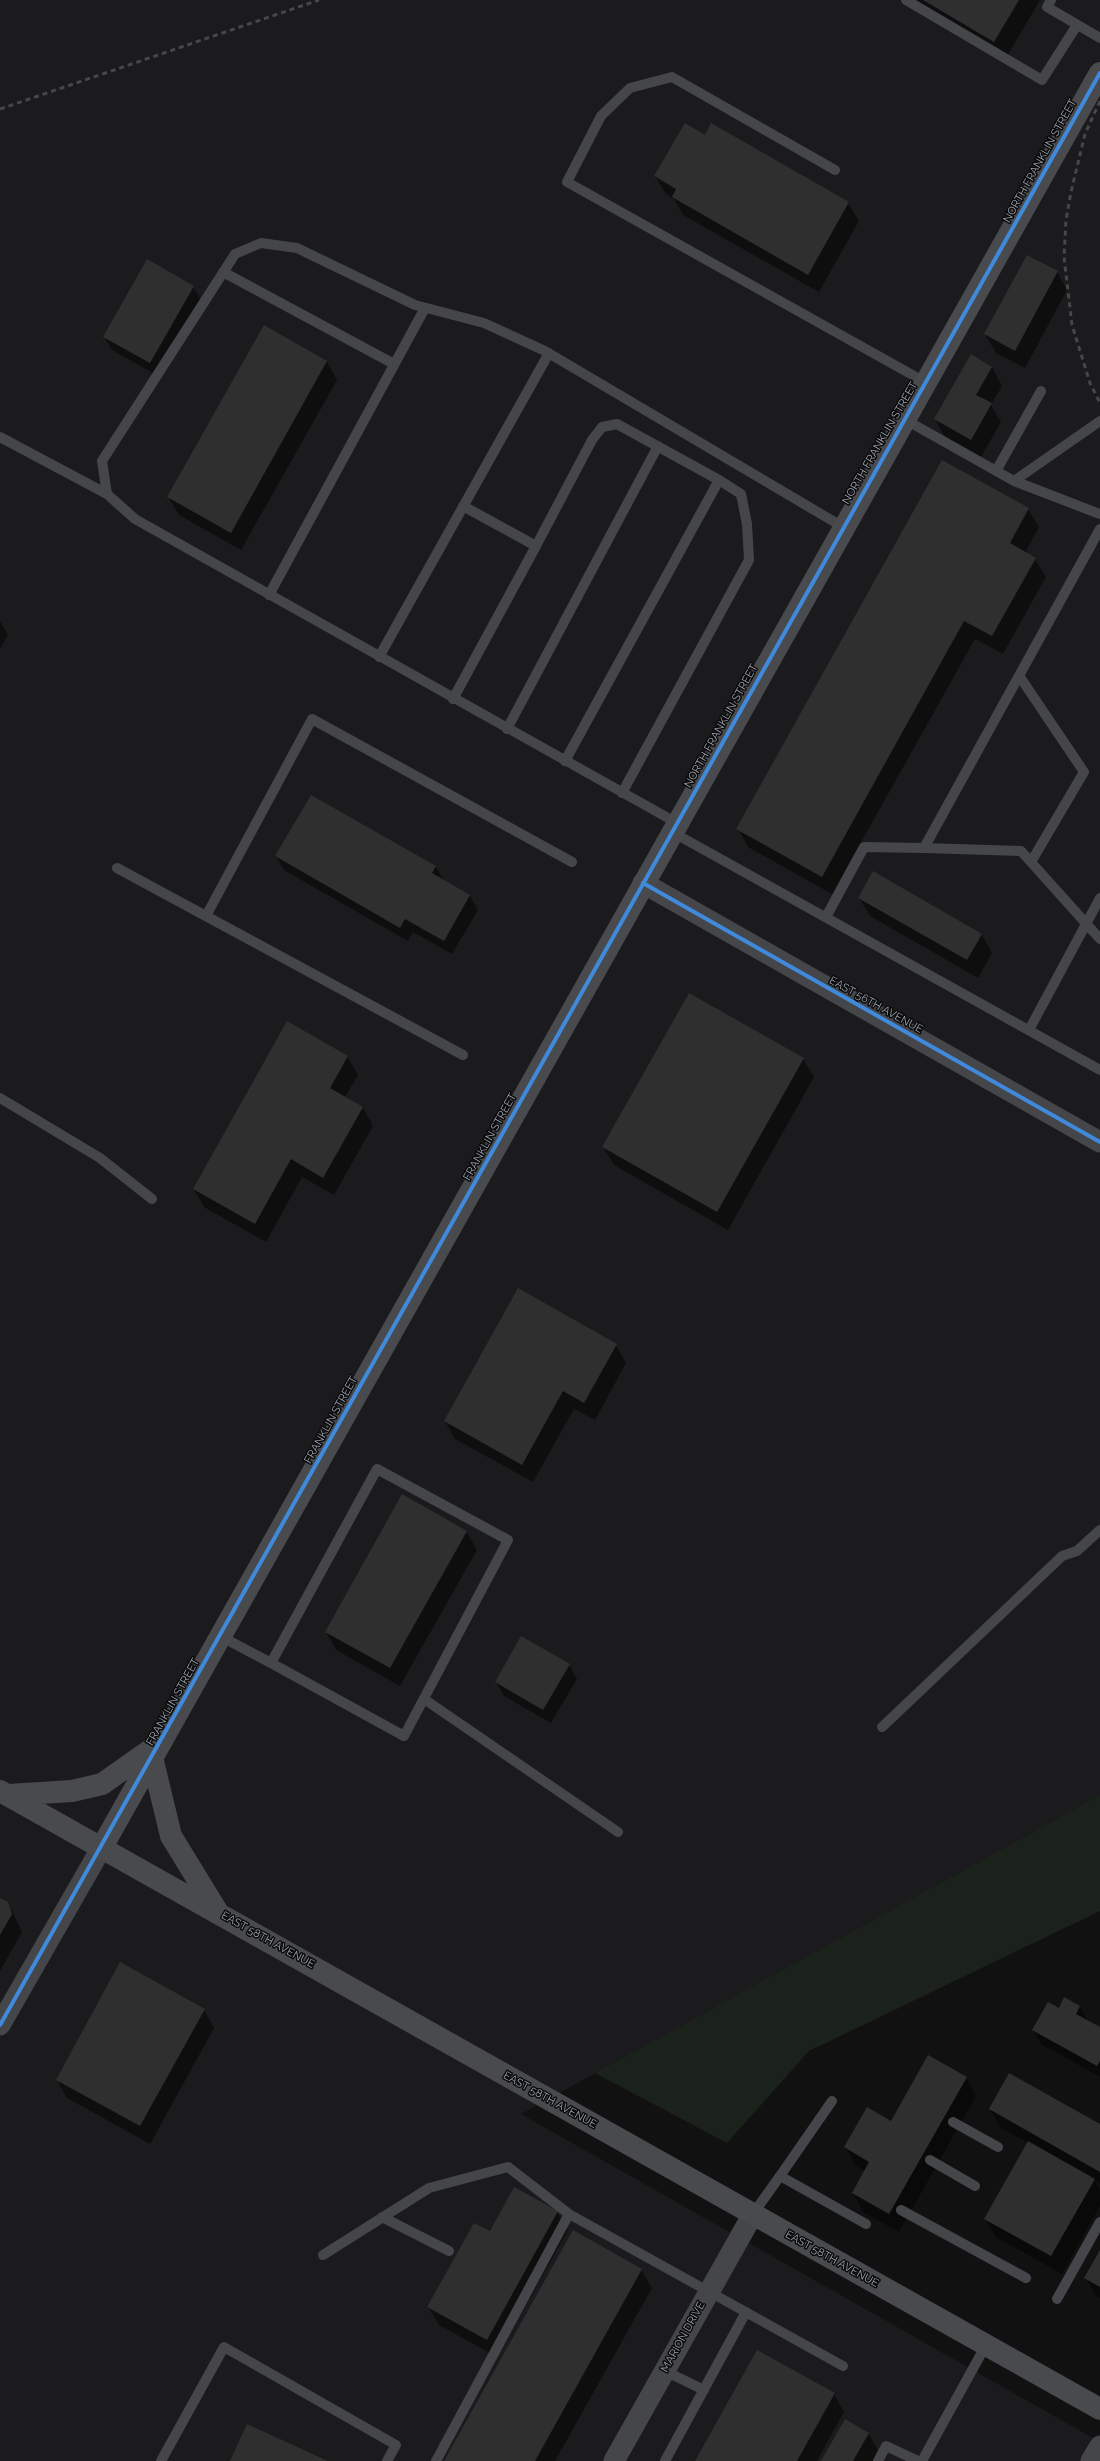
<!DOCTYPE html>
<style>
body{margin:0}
canvas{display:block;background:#111}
</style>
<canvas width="1100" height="2461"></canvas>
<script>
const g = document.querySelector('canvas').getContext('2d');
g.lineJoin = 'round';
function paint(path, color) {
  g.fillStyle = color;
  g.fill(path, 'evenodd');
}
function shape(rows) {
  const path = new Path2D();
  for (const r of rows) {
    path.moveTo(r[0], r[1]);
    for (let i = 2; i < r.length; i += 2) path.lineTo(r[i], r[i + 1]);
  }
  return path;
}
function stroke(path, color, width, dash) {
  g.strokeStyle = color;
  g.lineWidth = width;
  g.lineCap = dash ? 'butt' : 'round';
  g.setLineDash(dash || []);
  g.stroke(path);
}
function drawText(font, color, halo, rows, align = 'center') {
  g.font = font + ' Raleway,sans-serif';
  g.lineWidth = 3;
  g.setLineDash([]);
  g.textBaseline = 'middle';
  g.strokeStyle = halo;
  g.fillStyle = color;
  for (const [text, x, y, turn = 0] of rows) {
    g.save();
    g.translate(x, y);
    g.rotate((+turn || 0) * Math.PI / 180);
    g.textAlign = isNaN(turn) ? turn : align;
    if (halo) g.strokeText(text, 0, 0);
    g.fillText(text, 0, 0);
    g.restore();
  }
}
paint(shape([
 [0,0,1100,0,1100,1795,521,2114,1100,2442,1100,2461,0,2461]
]), '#1b1b1d');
paint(shape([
 [1100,1795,1100,1911,809,2051,727,2143,595,2073]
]), '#1b211b');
paint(shape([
 [904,0,1040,0,1005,60],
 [712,125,848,203,859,221,819,292,683,215,674,199,666,194,655,176,705,136],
 [1057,272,1067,290,1025,368,996,353,985,334],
 [193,287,201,300,158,376,112,350,104,337],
 [327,362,337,380,241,550,179,515,168,497],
 [992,367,1002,386,991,405,1001,422,981,457,945,437,935,419],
 [943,461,1028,509,1039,527,1025,553,1035,559,1046,577,1003,654,975,639,832,894,748,847,738,829],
 [0,621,8,635,0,649],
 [311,796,436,867,444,881,470,896,478,910,452,954,413,932,408,941,284,870,276,856],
 [874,873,982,935,992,953,978,978,870,916,859,898],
 [347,1056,358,1075,345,1097,363,1108,373,1126,334,1195,302,1177,266,1242,204,1207,194,1189],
 [803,1059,814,1077,728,1230,614,1165,603,1147],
 [616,1345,626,1363,595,1420,574,1409,533,1482,455,1439,445,1421],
 [466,1531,477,1550,400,1686,336,1650,326,1632],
 [569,1665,577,1679,551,1723,504,1696,496,1682],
 [0,1899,8,1903,22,1932,0,1971],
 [1065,1999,1080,2007,1088,2021,1100,2028,1100,2077,1041,2044,1033,2030,1059,2009],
 [204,2010,214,2028,150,2144,67,2098,57,2080],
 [966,2077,976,2096,899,2232,863,2212,853,2193,865,2171,856,2166,845,2147],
 [990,2109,1100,2126,1100,2184,1095,2181,1100,2190,1100,2206,1062,2274,996,2237,985,2219,1028,2143,1000,2127],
 [557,2212,568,2230,497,2357,439,2325,428,2307,490,2233],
 [1100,2252,1100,2298,1096,2296,1086,2278],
 [641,2270,652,2288,555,2461,445,2461],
 [834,2394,844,2412,817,2461,696,2461],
 [845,2420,869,2434,879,2452,874,2461,822,2461]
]), '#0007');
paint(shape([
 [923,0,1019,0,994,42],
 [685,123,705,135,711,123,849,202,808,275,672,197,676,189,654,176],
 [1027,255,1058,271,1015,351,984,334],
 [147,259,194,286,150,363,103,337],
 [264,325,327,361,231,533,167,497],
 [971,354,992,367,976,395,992,403,971,440,934,419],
 [942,460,1029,508,1010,543,1036,558,992,636,964,621,822,877,736,829],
 [311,795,436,866,432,873,470,895,444,941,405,919,400,928,275,856],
 [873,871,982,934,967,960,858,898],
 [689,993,804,1058,717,1212,602,1147],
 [287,1021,348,1056,330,1088,363,1107,323,1178,291,1159,255,1224,193,1189],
 [518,1288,617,1344,584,1403,563,1391,522,1465,444,1421],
 [402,1494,467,1531,390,1668,325,1632],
 [521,1636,570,1664,543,1710,495,1682],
 [0,1898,8,1902,12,1914,0,1935],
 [120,1962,205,2009,140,2126,56,2080],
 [1064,1997,1080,2006,1076,2014,1100,2027,1100,2061,1097,2066,1032,2030,1048,2002,1059,2008],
 [928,2055,967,2077,889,2214,852,2193,869,2162,844,2147,867,2107,891,2121],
 [1009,2073,1100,2124,1100,2172,989,2109],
 [1028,2141,1095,2179,1051,2256,984,2219],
 [514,2187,558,2211,487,2340,427,2307,474,2223,490,2231],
 [573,2230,642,2269,535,2461,444,2461],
 [1100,2250,1100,2287,1084,2278],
 [757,2350,835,2393,797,2461,695,2461],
 [845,2419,869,2433,853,2461,821,2461],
 [247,2424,328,2461,230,2461]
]), '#2f2f30');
stroke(shape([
 [906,0,1042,80,1077,25],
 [1051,0,1047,7,1100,38],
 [835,170,672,77,630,88,601,116,567,182,925,382],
 [223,272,394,364],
 [904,419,1014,481,1100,514],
 [0,437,107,494],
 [996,471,1041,391],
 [1014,481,1100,421],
 [463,506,536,546,592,440,602,427,617,424,719,480,741,494,747,524,749,560,622,793],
 [269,595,425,308],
 [379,657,549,353],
 [1020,677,1084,772,1031,862],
 [453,699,536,546],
 [507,729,658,446],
 [565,761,719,480],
 [677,823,135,519,107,494,102,461,235,254,261,243,297,248,415,305,484,323,545,351,843,527],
 [672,832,1100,1070],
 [924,848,1021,851,1100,939],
 [117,868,463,1055],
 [206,916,312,719,572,862],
 [826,917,864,847,924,848,1100,529],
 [1029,1030,1100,898],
 [0,1098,100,1158,152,1199],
 [220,1636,271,1663,404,1736,508,1540,377,1469,271,1663],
 [424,1699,618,1832],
 [882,1727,1062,1556,1077,1551,1100,1530],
 [953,2122,998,2147],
 [930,2160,975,2186],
 [780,2176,832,2101],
 [901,2210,1026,2278],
 [753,2214,780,2176,866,2224],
 [382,2217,449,2251],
 [323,2255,429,2188,508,2167,569,2214],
 [1057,2299,1100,2222],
 [665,2371,704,2390],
 [161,2461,224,2347,396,2445,387,2461],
 [436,2461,569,2214,843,2366],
 [665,2461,746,2312],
 [878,2461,886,2446,918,2461],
 [922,2461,986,2345]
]), '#45464a', 10);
stroke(shape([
 [643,883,1100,1142],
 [0,2025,102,1847],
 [614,2461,753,2214],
 [1091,2461,1100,2446]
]), '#45464a', 21);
stroke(shape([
 [152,1757,171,1836,217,1911],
 [0,1791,1100,2409],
 [9,1795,72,1791,102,1784,156,1746],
 [102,1847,1100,73]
]), '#494a4e', 22);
stroke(shape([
 [1100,101,1085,134,1071,192,1066,220,1064,257,1072,325,1090,383,1100,403],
 [0,109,319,0]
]), '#46474a', 3, [5, 4]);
stroke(shape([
 [643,883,1100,1142],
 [0,2025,1100,73]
]), '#408adc', 4);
drawText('11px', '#a0a6b3', '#0b0b0c', [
 ["NORTH FRANKLIN STREET",1040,161,-61],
 ["NORTH FRANKLIN STREET",880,443,-60],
 ["NORTH FRANKLIN STREET",721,726,-61],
 ["EAST 56TH AVENUE",876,1005,29],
 ["FRANKLIN STREET",490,1137,-61],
 ["FRANKLIN STREET",331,1420,-61],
 ["FRANKLIN STREET",173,1702,-61],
 ["EAST 58TH AVENUE",268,1940,29],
 ["EAST 58TH AVENUE",550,2100,29],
 ["EAST 58TH AVENUE",832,2259,29],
 ["MARION DRIVE",683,2337,-61]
]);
</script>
